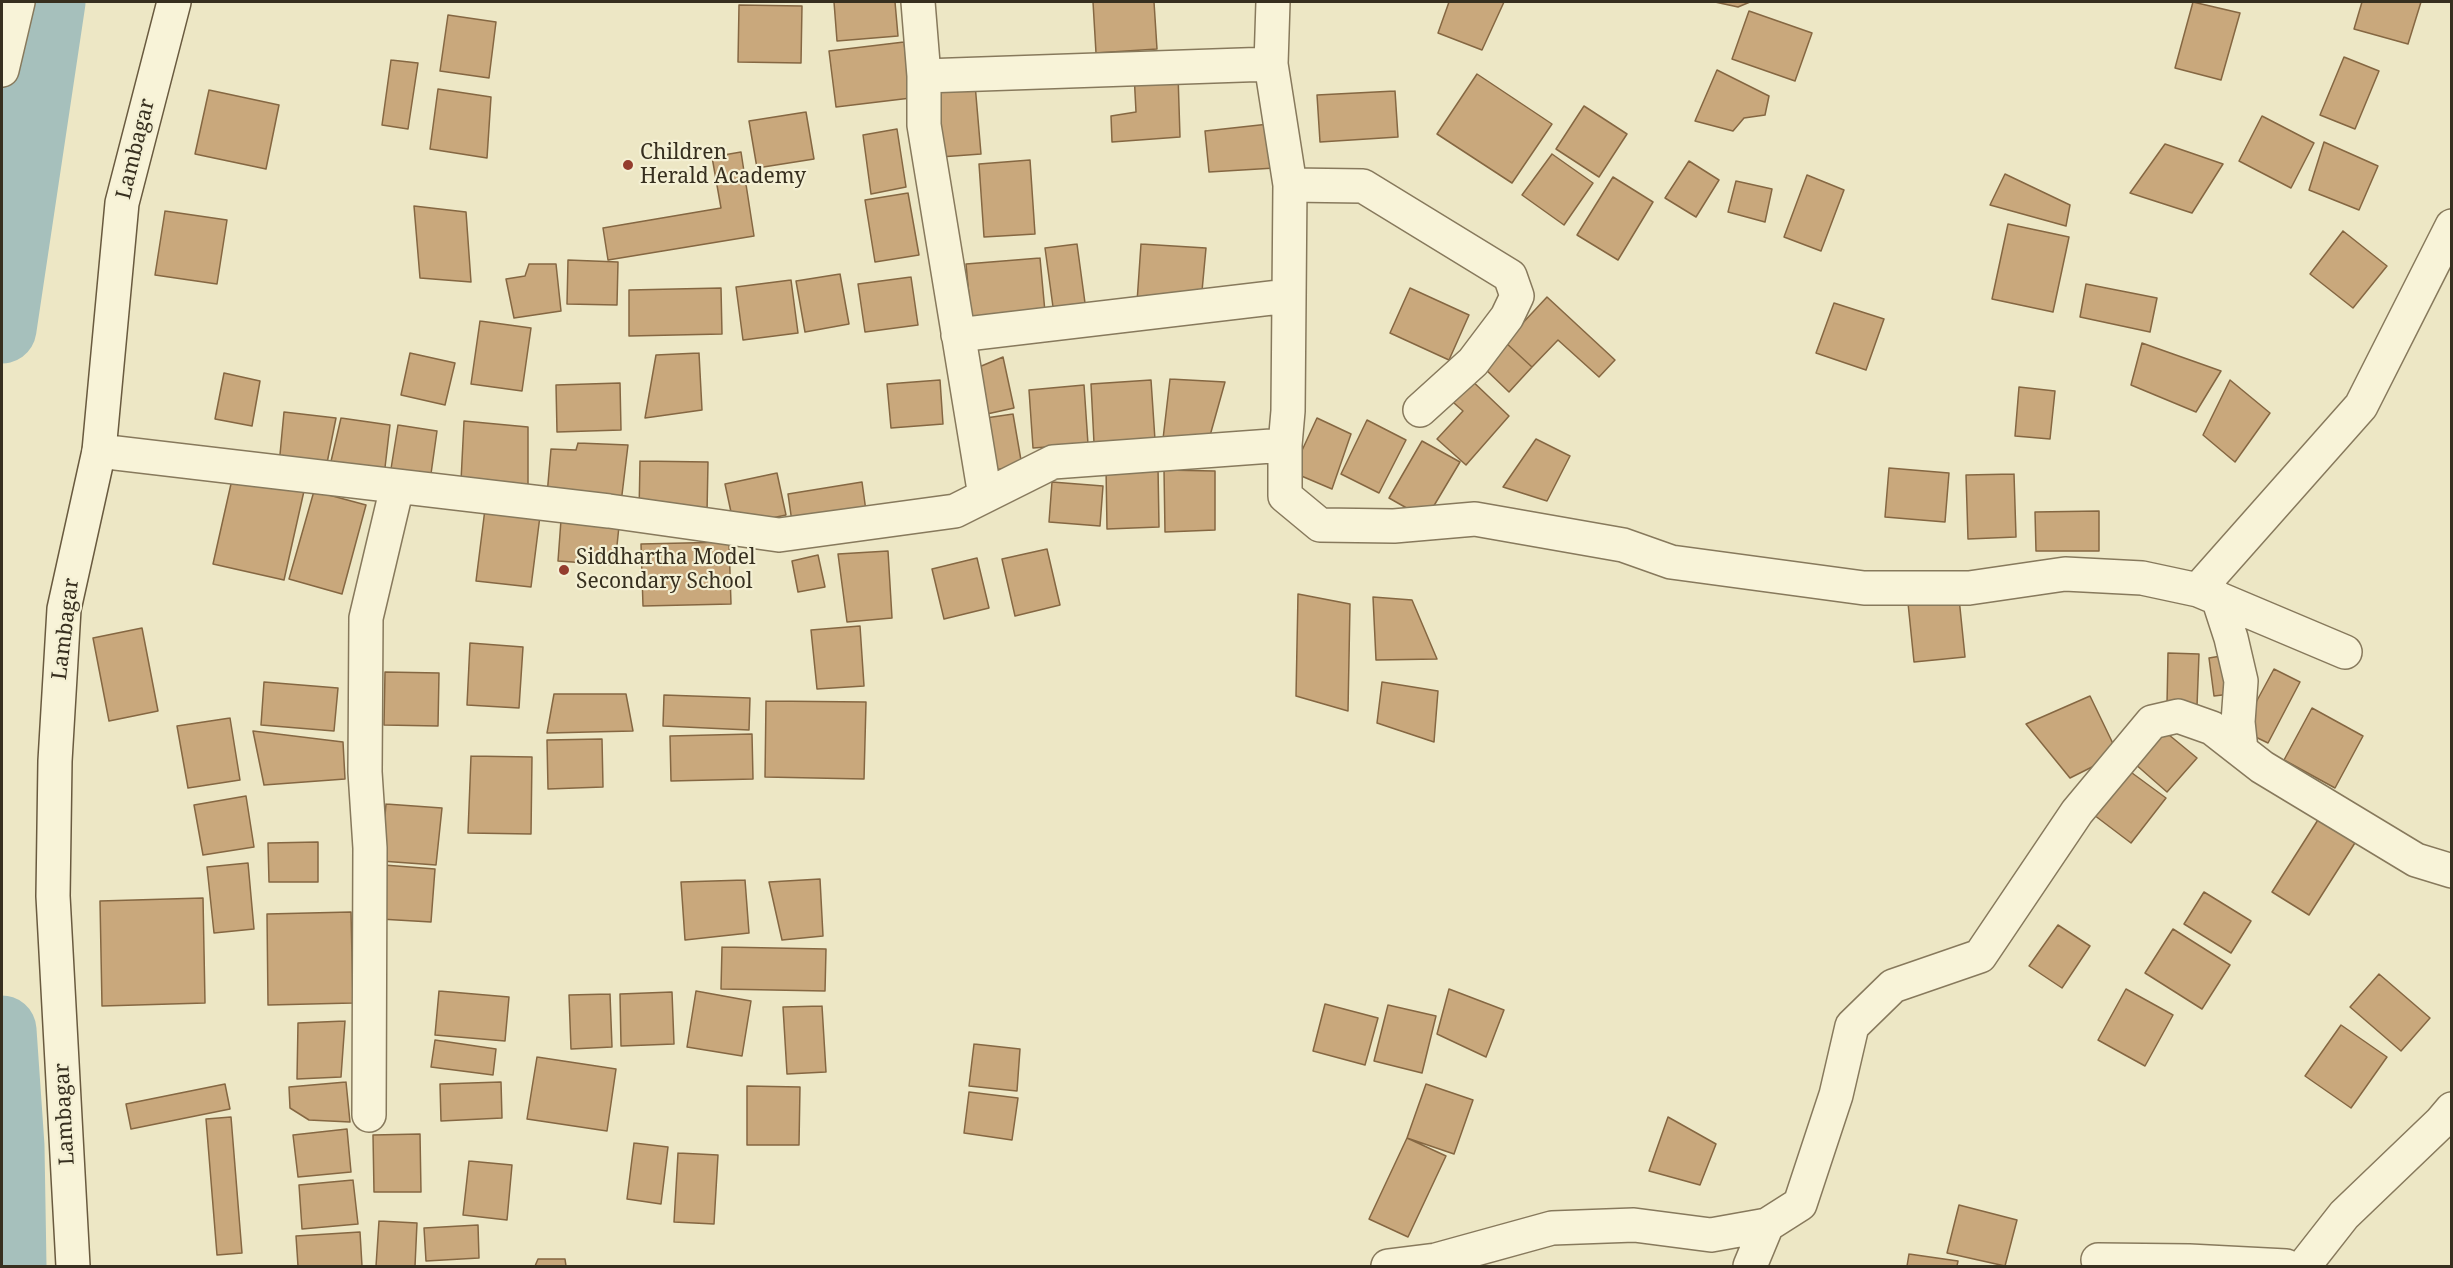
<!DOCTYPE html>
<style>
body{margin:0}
#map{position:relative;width:2453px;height:1268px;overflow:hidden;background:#ede7c5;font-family:"Noto Serif",serif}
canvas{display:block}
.frame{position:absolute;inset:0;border:3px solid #372f1f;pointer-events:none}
</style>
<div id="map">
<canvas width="2453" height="1268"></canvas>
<div class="frame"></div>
</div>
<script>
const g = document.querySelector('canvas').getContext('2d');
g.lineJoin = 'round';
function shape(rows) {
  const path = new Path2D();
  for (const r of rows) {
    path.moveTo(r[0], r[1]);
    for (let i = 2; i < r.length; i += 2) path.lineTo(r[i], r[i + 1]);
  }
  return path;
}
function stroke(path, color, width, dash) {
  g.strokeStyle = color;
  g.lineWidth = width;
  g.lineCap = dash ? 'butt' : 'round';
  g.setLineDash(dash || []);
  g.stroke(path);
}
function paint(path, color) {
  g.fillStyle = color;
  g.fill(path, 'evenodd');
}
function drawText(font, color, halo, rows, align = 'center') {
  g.font = font + ' "Noto Serif",serif';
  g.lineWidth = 4.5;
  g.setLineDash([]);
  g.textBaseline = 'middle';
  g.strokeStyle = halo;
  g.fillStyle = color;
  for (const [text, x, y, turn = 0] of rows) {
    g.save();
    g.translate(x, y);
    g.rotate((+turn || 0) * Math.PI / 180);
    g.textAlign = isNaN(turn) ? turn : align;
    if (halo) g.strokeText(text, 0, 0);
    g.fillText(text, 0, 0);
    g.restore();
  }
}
stroke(shape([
 [2,1141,10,1146]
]), '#6d8e8b', 12);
stroke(shape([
 [2,329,51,2],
 [2,1030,10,1146,12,1266]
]), '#a6c0bc', 69);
const building = shape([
 [834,2,895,2,898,36,837,41,834,2],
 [1093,2,1154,2,1157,49,1096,53,1093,2],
 [1449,2,1504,2,1482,50,1438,33,1449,2],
 [1715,2,1750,2,1738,7,1715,2],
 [2193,2,2240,13,2221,80,2175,68,2193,2],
 [2362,2,2421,2,2408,44,2354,29,2362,2],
 [739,5,802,6,801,63,738,62,739,5],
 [1749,11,1812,33,1795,81,1732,59,1749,11],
 [448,15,496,22,489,78,440,71,448,15],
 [904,42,911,98,836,107,829,51,904,42],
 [2344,57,2379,71,2355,129,2320,115,2344,57],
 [391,60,418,63,408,129,382,125,391,60],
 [1717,70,1769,96,1765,115,1744,118,1733,131,1695,121,1717,70],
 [1134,73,1178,74,1180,137,1112,142,1111,116,1136,112,1134,73],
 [1477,74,1552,124,1512,183,1437,134,1477,74],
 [975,84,981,154,940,157,934,88,975,84],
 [438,89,491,97,487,158,430,149,438,89],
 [209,90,279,105,266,169,195,154,209,90],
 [1395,91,1398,137,1320,142,1317,95,1395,91],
 [1584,106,1627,134,1599,177,1556,149,1584,106],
 [806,112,814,159,757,168,749,121,806,112],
 [2262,116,2314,143,2291,188,2239,161,2262,116],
 [1278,123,1275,168,1209,172,1205,131,1278,123],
 [897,129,906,187,871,194,863,135,897,129],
 [2324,142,2378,166,2359,210,2309,190,2324,142],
 [2165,144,2223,164,2192,213,2130,193,2165,144],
 [741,152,754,236,608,260,603,228,721,208,712,157,741,152],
 [1552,154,1593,183,1564,225,1522,195,1552,154],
 [1030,160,1035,234,984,237,979,164,1030,160],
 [1689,161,1719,180,1696,217,1665,198,1689,161],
 [2005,174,2070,205,2066,226,1990,205,2005,174],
 [1807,175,1844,190,1821,251,1784,237,1807,175],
 [1613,177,1653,202,1618,260,1577,235,1613,177],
 [1736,181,1772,189,1765,222,1728,212,1736,181],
 [908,193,919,255,875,262,865,200,908,193],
 [414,206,466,212,471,282,420,278,414,206],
 [165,211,227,220,217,284,155,275,165,211],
 [2008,224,2069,237,2053,312,1992,299,2008,224],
 [2343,231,2387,266,2353,308,2310,274,2343,231],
 [1077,244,1085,303,1053,307,1045,248,1077,244],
 [1141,244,1206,248,1202,291,1137,302,1141,244],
 [1040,258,1045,312,971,318,966,264,1040,258],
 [568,260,618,262,617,305,567,304,568,260],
 [529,264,556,264,561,311,514,318,506,279,525,276,529,264],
 [840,274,849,324,805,332,796,281,840,274],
 [911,277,918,325,865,332,858,284,911,277],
 [791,280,798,333,743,340,736,287,791,280],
 [2086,284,2157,298,2150,332,2080,317,2086,284],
 [721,288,722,334,629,336,629,290,721,288],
 [1410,288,1469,315,1449,360,1390,333,1410,288],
 [1547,297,1615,360,1599,377,1558,340,1532,367,1505,342,1547,297],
 [1834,303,1884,319,1866,370,1816,353,1834,303],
 [480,321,531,328,522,391,471,384,480,321],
 [1505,342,1532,367,1509,392,1482,366,1505,342],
 [2142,343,2221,371,2196,412,2131,385,2142,343],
 [410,353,455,363,445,405,401,395,410,353],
 [699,353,702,410,645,418,656,355,699,353],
 [1003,357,1014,408,978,416,967,372,1003,357],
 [224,373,260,381,252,426,215,419,224,373],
 [1467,376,1509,416,1466,465,1437,439,1463,411,1445,395,1467,376],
 [1170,379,1225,382,1206,450,1163,439,1170,379],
 [940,380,943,424,891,428,887,384,940,380],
 [1151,380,1155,440,1094,443,1091,384,1151,380],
 [2230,380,2270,413,2235,462,2203,435,2230,380],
 [620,383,621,430,557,432,556,385,620,383],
 [1084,385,1088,444,1033,448,1029,390,1084,385],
 [2019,387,2055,391,2050,439,2015,436,2019,387],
 [284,412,336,418,325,473,279,465,284,412],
 [1013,414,1022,466,987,471,979,419,1013,414],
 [341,418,390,425,384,476,329,470,341,418],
 [1317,418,1351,434,1332,489,1292,472,1317,418],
 [1367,420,1406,440,1379,493,1341,474,1367,420],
 [464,421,528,427,528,487,461,481,464,421],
 [398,425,437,431,430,481,390,475,398,425],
 [1536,439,1570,456,1547,501,1503,487,1536,439],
 [1422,441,1460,462,1426,519,1389,498,1422,441],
 [578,443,628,445,621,503,547,495,551,449,576,450,578,443],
 [640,461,708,462,707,513,639,513,640,461],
 [1158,467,1159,527,1107,529,1106,468,1158,467],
 [1889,468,1949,473,1945,522,1885,517,1889,468],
 [1164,470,1215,471,1215,530,1165,532,1164,470],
 [777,473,786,515,734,526,725,484,777,473],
 [2014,474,2016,537,1968,539,1966,475,2014,474],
 [233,475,304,491,284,580,213,564,233,475],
 [862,482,866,511,792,522,788,494,862,482],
 [1052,482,1103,486,1100,526,1049,522,1052,482],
 [314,491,366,505,342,594,289,579,314,491],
 [485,509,540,516,531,587,476,581,485,509],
 [2099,511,2099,551,2036,551,2035,512,2099,511],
 [561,520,619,526,615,565,558,561,561,520],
 [729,542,731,604,643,606,641,544,729,542],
 [1047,549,1060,605,1015,616,1002,559,1047,549],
 [888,551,892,618,847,622,838,554,888,551],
 [818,555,825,587,798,592,792,561,818,555],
 [977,558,989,608,944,619,932,569,977,558],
 [1298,594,1350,604,1348,711,1296,696,1298,594],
 [1373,597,1412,600,1437,659,1376,660,1373,597],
 [1959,598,1965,657,1914,662,1908,603,1959,598],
 [860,626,864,686,817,689,811,630,860,626],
 [142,628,158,711,109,721,93,638,142,628],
 [470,643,523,647,519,708,467,705,470,643],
 [2168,653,2199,654,2197,706,2167,704,2168,653],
 [2233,654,2239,693,2214,696,2209,658,2233,654],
 [2274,669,2300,682,2268,743,2241,730,2274,669],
 [385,672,439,673,438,726,384,725,385,672],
 [264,682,338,688,334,731,261,725,264,682],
 [1382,682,1438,691,1434,742,1377,723,1382,682],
 [554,694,626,694,633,731,547,733,554,694],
 [664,695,750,698,749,730,663,726,664,695],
 [2090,696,2118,754,2070,778,2026,724,2090,696],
 [766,701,866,702,864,779,765,777,766,701],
 [2312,708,2363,736,2335,788,2284,760,2312,708],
 [230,718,240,780,188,788,177,726,230,718],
 [2163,730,2197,758,2167,792,2134,763,2163,730],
 [253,731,343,742,345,779,264,785,253,731],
 [752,734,753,779,671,781,670,736,752,734],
 [602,739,603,787,548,789,547,740,602,739],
 [471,756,532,757,531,834,468,833,471,756],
 [2128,770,2166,798,2131,843,2094,815,2128,770],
 [246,796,254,847,203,855,194,805,246,796],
 [386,804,442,808,436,865,381,861,386,804],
 [2323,812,2360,835,2309,915,2272,892,2323,812],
 [318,842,318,882,269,882,268,843,318,842],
 [248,863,254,929,214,933,207,867,248,863],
 [384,865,435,869,431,922,380,919,384,865],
 [820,879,823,936,782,940,769,882,820,879],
 [745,880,749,933,685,940,681,882,745,880],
 [2204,892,2251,921,2231,953,2184,924,2204,892],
 [203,898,205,1003,102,1006,100,901,203,898],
 [351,912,353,1003,268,1005,267,914,351,912],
 [2058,925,2090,946,2062,988,2029,966,2058,925],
 [2173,929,2230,965,2202,1009,2145,973,2173,929],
 [722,947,826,949,825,991,721,989,722,947],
 [2379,974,2430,1018,2401,1051,2350,1007,2379,974],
 [1449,989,1504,1010,1486,1057,1437,1034,1449,989],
 [2126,989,2173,1015,2145,1066,2098,1040,2126,989],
 [439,991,509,997,505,1041,435,1035,439,991],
 [696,991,751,1001,742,1056,687,1047,696,991],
 [672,992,674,1044,621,1046,620,994,672,992],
 [610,994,612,1047,571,1049,569,995,610,994],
 [1325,1004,1378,1018,1365,1065,1313,1051,1325,1004],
 [1388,1005,1436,1016,1422,1073,1374,1061,1388,1005],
 [822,1006,826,1072,787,1074,783,1007,822,1006],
 [345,1021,341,1077,297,1079,298,1023,345,1021],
 [2341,1025,2387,1057,2351,1108,2305,1076,2341,1025],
 [435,1040,496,1049,493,1075,431,1067,435,1040],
 [974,1044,1020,1049,1017,1091,969,1086,974,1044],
 [537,1057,616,1069,607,1131,527,1119,537,1057],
 [346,1082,350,1122,309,1120,290,1108,289,1087,346,1082],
 [501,1082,502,1118,441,1121,440,1084,501,1082],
 [225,1084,230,1109,131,1129,126,1104,225,1084],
 [1426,1084,1473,1100,1454,1154,1407,1138,1426,1084],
 [747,1086,800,1087,799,1145,747,1145,747,1086],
 [969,1092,1018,1098,1012,1140,964,1133,969,1092],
 [231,1117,242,1253,217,1255,206,1119,231,1117],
 [1668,1117,1716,1144,1700,1185,1649,1171,1668,1117],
 [347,1129,351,1172,298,1177,293,1135,347,1129],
 [420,1134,421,1192,374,1192,373,1135,420,1134],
 [1407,1138,1446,1156,1408,1237,1369,1219,1407,1138],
 [634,1143,668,1147,661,1204,627,1199,634,1143],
 [678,1153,718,1155,714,1224,674,1222,678,1153],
 [469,1161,512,1165,507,1220,463,1215,469,1161],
 [353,1180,358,1224,302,1229,299,1185,353,1180],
 [1959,1205,2017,1220,2005,1266,1947,1253,1959,1205],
 [379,1221,417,1223,415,1266,376,1266,379,1221],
 [478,1225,479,1258,426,1261,424,1228,478,1225],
 [360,1232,362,1266,298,1266,296,1236,360,1232],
 [1909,1254,1958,1261,1957,1266,1907,1266,1909,1254],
 [538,1259,565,1259,566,1266,535,1266,538,1259]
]);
paint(building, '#c9a87c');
stroke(building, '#856742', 1.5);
const street = shape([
 [918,2,924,76,924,125,985,496],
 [1273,2,1271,64,1290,185],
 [2,70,18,2],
 [924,76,1271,64],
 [958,335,1288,296],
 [1285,445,1285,496,1320,525,1394,526,1475,519,1623,545,1671,562,1864,588,1969,588,2065,574,2142,578,2198,590,2345,652],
 [99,451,609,511,779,535,955,511,1053,462,1285,445,1288,411,1290,185,1363,186,1510,276,1517,296,1507,317,1473,362,1420,410],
 [2198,590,2361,406,2452,226],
 [2218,598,2231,638,2241,681,2238,722,2241,750],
 [369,1115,370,848,365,772,366,618,397,487],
 [2098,1260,2189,1261,2286,1266],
 [1388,1266,1436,1260,1552,1228,1634,1225,1711,1235,1767,1225,1800,1204,1836,1095,1852,1026,1893,986,1980,956,2077,812,2152,722,2178,716,2212,728,2262,767,2416,860,2452,871],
 [1750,1266,1767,1225],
 [2304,1266,2344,1215,2441,1122,2452,1109]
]);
const secondary = shape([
 [73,1266,53,896,55,761,64,609,99,451,122,203,174,2]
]);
stroke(street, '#87795c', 36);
stroke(secondary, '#695a3f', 36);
stroke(street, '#f8f3d8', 33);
stroke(secondary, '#f8f3d8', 33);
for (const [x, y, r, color] of [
 [628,165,6,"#943d2e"],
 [564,570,6,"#943d2e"]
]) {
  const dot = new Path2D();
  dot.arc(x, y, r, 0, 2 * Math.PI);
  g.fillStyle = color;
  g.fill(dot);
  stroke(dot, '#f4f0d4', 2);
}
drawText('21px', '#372f1f', '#f4f0d4', [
 ["Lambagar",136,149,-76],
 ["Lambagar",66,629,-83],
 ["Lambagar",65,1114,-93]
]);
drawText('21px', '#372f1f', '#f4f0d4', [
 ["Children",640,153],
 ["Herald Academy",640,177],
 ["Siddhartha Model",576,558],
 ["Secondary School",576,582]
], 'left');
</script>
